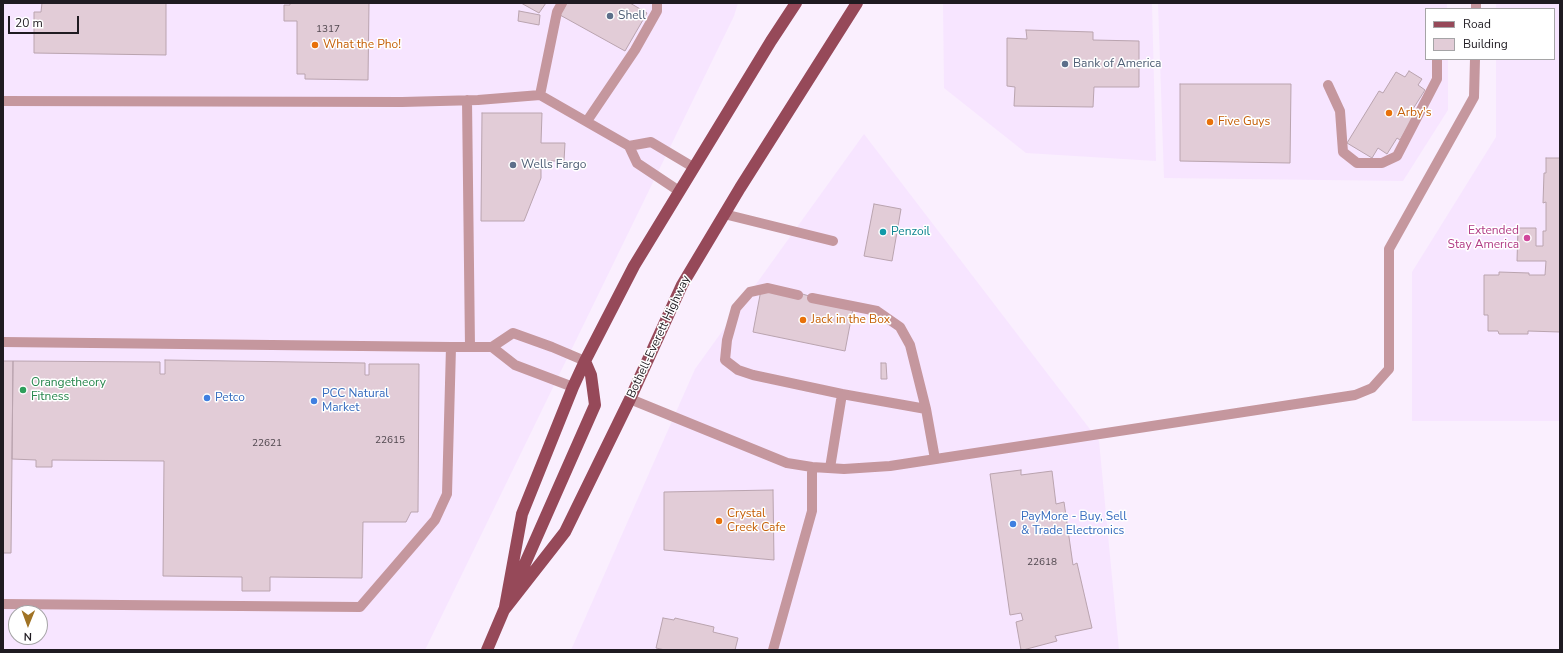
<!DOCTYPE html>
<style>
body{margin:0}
#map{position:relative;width:1563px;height:653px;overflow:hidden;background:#faeffe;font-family:"Nunito Sans",sans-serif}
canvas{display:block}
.frame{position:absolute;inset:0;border:4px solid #1f1b21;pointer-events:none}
.legend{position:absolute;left:1425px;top:8px;width:130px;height:52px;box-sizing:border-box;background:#fff;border:1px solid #a5a4a6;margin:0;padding:5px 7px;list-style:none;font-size:12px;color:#1f1b21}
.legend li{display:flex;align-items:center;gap:8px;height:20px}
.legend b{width:20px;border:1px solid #a5a4a6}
.north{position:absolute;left:8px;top:605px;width:40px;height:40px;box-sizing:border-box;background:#fff;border:1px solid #a5a4a6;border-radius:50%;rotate:181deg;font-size:11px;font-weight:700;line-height:16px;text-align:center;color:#1f1b21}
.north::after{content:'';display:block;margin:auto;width:14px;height:18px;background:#a07325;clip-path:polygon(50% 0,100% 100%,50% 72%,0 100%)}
.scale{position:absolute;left:8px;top:16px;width:71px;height:18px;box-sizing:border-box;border:2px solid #1f1b21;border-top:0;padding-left:5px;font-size:12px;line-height:14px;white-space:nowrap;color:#1f1b21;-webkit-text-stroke:3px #fff;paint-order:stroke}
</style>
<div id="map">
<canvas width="1563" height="653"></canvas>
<div class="frame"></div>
<ul class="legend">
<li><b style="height:5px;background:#964959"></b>Road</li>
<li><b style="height:11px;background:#e2ccd7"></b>Building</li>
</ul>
<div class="north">N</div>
<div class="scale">20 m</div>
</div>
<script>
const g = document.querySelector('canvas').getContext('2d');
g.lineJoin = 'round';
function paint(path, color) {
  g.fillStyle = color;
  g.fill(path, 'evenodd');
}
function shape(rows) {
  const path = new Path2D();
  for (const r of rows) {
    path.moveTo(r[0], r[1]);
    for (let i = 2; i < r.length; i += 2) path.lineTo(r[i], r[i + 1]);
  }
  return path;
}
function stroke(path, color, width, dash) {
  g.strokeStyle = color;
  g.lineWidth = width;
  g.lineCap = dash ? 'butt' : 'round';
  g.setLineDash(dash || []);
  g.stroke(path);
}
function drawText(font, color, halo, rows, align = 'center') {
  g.font = font + ' "Nunito Sans",sans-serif';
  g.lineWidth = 3;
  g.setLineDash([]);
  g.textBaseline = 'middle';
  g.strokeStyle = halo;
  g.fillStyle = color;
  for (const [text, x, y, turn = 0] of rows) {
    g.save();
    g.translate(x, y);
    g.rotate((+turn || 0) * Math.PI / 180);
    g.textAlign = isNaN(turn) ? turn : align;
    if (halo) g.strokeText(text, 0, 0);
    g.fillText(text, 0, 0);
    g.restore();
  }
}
paint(shape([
 [3,3,738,3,734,16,425,650,3,650],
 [16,613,40,613,40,637,16,637],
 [943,3,1152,3,1156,161,1026,153,944,88],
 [1158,3,1447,3,1447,9,1426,9,1426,59,1448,59,1448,110,1403,181,1164,178],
 [1496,3,1560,3,1560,421,1412,421,1412,272,1496,137,1496,59,1554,59,1554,9,1496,9],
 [864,134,1099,441,1119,650,571,650,695,369]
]), '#f7e5ff');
const building = shape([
 [42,3,166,3,166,55,34,53,34,12,41,12,42,3],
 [290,3,369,3,368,80,305,79,305,74,297,74,297,21,284,21,284,5,290,5,290,3],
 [521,3,546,3,539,13,521,3],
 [567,3,630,3,647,13,625,51,560,15,567,3],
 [519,11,540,15,539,25,518,21,519,11],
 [1026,30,1093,32,1093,40,1139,41,1139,87,1094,87,1093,107,1014,106,1015,87,1007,86,1007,38,1027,39,1026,30],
 [1409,71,1422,79,1418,85,1425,90,1411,112,1415,115,1400,140,1397,138,1387,154,1378,148,1372,158,1347,143,1379,91,1383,93,1396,72,1405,77,1409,71],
 [1180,84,1291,84,1290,163,1180,161,1180,84],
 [482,113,542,113,541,143,565,143,564,161,549,161,541,169,541,178,524,221,481,221,482,113],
 [1546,158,1560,158,1560,332,1528,331,1528,334,1499,334,1498,331,1488,331,1488,315,1484,315,1484,275,1499,275,1499,272,1529,273,1529,275,1545,275,1546,261,1517,261,1518,228,1536,228,1536,246,1543,246,1543,231,1546,231,1546,202,1543,203,1544,173,1546,173,1546,158],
 [874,204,901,209,892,261,864,256,874,204],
 [761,290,799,293,853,309,845,351,753,332,761,290],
 [165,360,365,363,365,375,369,375,369,364,419,364,418,512,411,512,406,522,363,522,362,578,270,577,270,591,242,591,242,577,163,576,164,461,52,460,52,467,36,467,36,460,12,459,13,361,160,362,160,374,165,374,165,360],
 [3,361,13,361,11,553,3,553,3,361],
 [881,363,886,363,887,379,881,379,881,363],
 [1021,470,1021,475,1052,471,1056,504,1064,502,1073,565,1077,563,1092,628,1055,636,1057,641,1023,650,1021,650,1016,622,1023,620,1021,613,1010,615,990,474,1021,470],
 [773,490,774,560,664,550,664,492,773,490],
 [663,618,674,620,675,618,714,627,713,632,738,638,735,650,665,650,656,648,663,618]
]);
paint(building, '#e2ccd7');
stroke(building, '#baa4af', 1);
stroke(shape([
 [1476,9,1476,3],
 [1328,85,1340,111,1343,152,1357,163,1382,163,1397,156,1437,79,1437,59],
 [540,95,557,12,562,3],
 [467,100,470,347],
 [3,101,402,102,478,100,540,95,629,146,637,163,679,191],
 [587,121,635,50,657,11,657,3],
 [629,146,651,142,693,167],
 [724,214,833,241],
 [798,295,768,288,750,292,736,308,727,340,725,360,738,370,753,375,842,394,830,468],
 [812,298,877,311,900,327,910,345,926,409],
 [3,342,451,347,447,494,435,520,360,607,3,604],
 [451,347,492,347],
 [573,387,515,365,492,347,513,333,552,347,585,361],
 [842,394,926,409,935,459],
 [630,399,787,463,812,467,844,469,890,466,1355,395,1372,388,1389,369,1389,249,1474,97,1475,59],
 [773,650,812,511,812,467]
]), '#c5979e', 10);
stroke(shape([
 [512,593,595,405,591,375,585,361],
 [505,607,522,514,573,387,585,361,634,266,771,41,796,3],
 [487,650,504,610,565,532,630,399,682,285,740,188,857,3]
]), '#964959', 12);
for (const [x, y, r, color] of [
 [610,16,4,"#5c6f8a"],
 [315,45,4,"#e8710a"],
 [1065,64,4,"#5c6f8a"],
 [1389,113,4,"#e8710a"],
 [1210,122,4,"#e8710a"],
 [513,165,4,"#5c6f8a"],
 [883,232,4,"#0f9aa8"],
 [1527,238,4,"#d1479c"],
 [803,320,4,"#e8710a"],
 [23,390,4,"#2e9e5b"],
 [207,398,4,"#3f7fe0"],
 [314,401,4,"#3f7fe0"],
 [719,521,4,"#e8710a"],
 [1013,524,4,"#3f7fe0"]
]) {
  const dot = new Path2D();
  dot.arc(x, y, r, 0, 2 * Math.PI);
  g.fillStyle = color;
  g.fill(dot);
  stroke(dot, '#fff', 1.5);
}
drawText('10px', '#50474e', null, [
 ["1317",328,30],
 ["22615",390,441],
 ["22621",267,444],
 ["22618",1042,563]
]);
drawText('12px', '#4e5e75', '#fff', [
 ["Shell",618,16],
 ["Bank of America",1073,64],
 ["Wells Fargo",521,165]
], 'left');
drawText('12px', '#c56008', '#fff', [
 ["What the Pho!",323,45],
 ["Arby's",1397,113],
 ["Five Guys",1218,122],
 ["Jack in the Box",811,320],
 ["Crystal",727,514],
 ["Creek Cafe",727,528]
], 'left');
drawText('12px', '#b23c85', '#fff', [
 ["Extended",1519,231],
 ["Stay America",1519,245]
], 'right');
drawText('12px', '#0d838f', '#fff', [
 ["Penzoil",891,232]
], 'left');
drawText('12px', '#1f1b21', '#fff', [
 ["Bothell-Everett Highway",659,337,-65]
]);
drawText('12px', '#27864d', '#fff', [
 ["Orangetheory",31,383],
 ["Fitness",31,397]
], 'left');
drawText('12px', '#366cbe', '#fff', [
 ["PCC Natural",322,394],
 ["Market",322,408],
 ["Petco",215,398],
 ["PayMore - Buy, Sell",1021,517],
 ["& Trade Electronics",1021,531]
], 'left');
</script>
